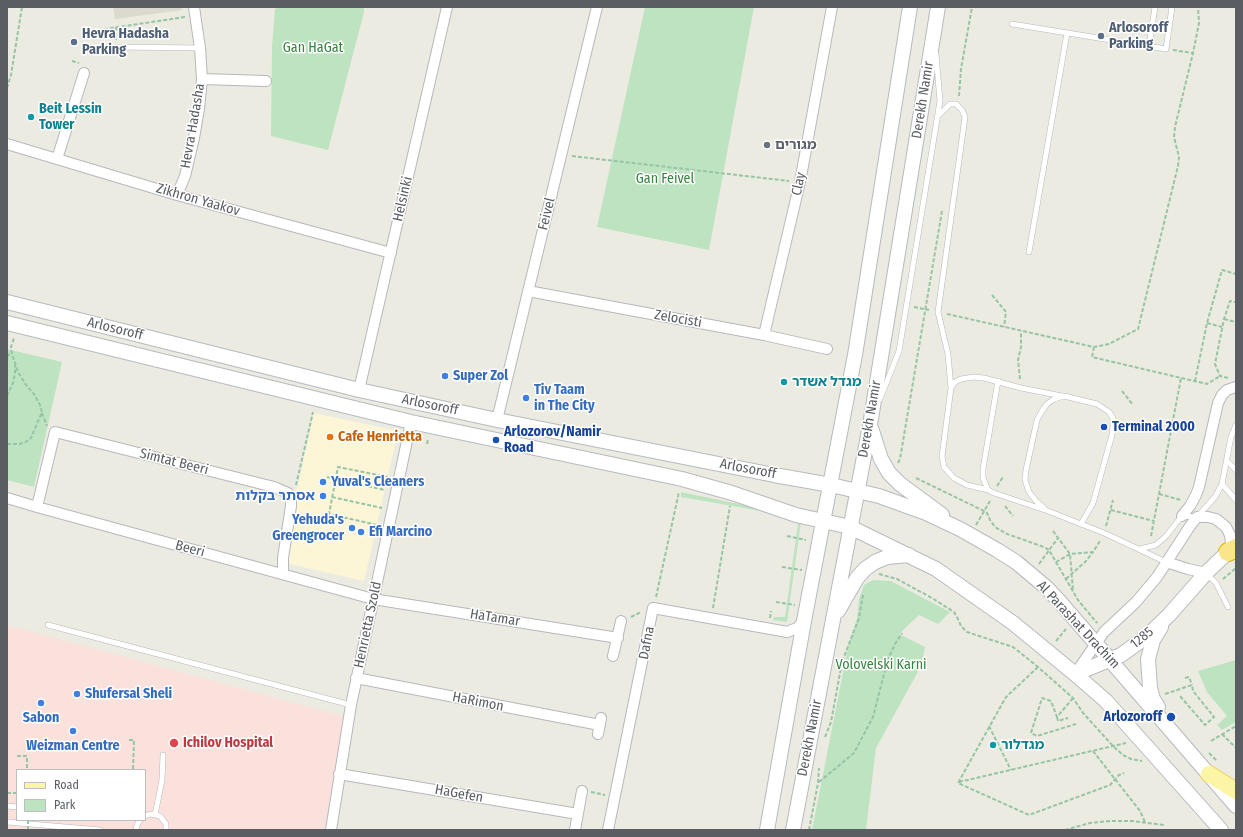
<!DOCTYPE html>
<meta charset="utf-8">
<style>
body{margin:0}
#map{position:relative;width:1243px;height:837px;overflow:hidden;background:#ecebe1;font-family:"Fira Sans Condensed",sans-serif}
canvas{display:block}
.frame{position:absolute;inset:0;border:8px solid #5a5d62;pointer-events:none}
.legend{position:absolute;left:16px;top:769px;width:130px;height:52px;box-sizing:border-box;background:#fff;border:1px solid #bdbec0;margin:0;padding:5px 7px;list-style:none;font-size:12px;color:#5a5d62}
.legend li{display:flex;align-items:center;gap:8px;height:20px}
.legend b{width:20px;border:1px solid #bdbec0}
</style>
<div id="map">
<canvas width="1243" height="837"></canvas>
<div class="frame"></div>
<ul class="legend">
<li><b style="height:5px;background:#fcf5a6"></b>Road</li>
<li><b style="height:11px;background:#bee3c1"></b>Park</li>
</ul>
</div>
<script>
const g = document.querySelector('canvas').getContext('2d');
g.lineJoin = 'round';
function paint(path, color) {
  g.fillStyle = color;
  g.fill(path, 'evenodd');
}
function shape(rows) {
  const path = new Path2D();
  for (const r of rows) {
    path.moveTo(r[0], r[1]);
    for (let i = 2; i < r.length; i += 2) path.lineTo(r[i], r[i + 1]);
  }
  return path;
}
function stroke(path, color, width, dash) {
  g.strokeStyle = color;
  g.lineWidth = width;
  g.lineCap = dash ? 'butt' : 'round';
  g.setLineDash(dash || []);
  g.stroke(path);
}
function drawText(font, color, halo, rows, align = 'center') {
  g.font = font + ' "Fira Sans Condensed","Noto Sans Hebrew",sans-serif';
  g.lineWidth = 3;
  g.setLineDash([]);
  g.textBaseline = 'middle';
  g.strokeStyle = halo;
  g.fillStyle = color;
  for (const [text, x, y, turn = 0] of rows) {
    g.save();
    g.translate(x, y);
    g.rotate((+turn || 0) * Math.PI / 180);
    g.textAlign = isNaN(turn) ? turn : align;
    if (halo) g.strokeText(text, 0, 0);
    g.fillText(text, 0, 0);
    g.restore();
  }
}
paint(shape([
 [314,413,398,431,364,581,281,562]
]), '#fcf6d6');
paint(shape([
 [113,7,181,7,182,10,115,19]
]), '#dcdacf');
paint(shape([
 [7,625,346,717,325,830,7,830],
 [17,770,145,770,145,820,17,820]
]), '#fae1dc');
paint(shape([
 [280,7,364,7,364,12,328,150,271,136,272,46,275,9],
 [645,7,754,7,709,250,597,227],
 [7,349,62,362,34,487,7,480],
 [681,492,796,516,801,522,787,622,773,620,774,617,785,617,798,524,796,517,681,497],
 [873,580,891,581,950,612,938,624,919,615,899,634,925,647,921,666,876,748,866,830,812,830,848,647,857,619,859,599,864,585],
 [1236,660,1236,722,1222,730,1217,725,1227,716,1207,692,1198,671]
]), '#bee3c1');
const lane = shape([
 [1012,24,1166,49,1172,7],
 [1149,46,1155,7],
 [117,47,200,48],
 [938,116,950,104,956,104,962,110,965,117,938,312,948,354,951,388,942,456,944,467,954,478,967,485,988,490,994,493,1048,511,1104,533,1166,562],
 [1029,252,1067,33],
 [951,388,955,382,961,379,974,377,984,378,1021,388,1062,396],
 [880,399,899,351,940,101,936,54],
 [1227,461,1236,470],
 [1222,484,1236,500],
 [988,490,983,478,983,469,998,381],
 [1044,508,1037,502,1029,492,1025,480,1026,470,1037,420,1042,411,1047,404,1054,399,1064,396,1097,404,1109,412,1113,418,1113,426,1112,435,1093,503,1081,524],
 [1140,549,1156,545,1166,536,1182,516,1197,517,1215,497,1222,484,1231,437,1236,425],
 [1206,573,1216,583,1228,607],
 [48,625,351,705],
 [7,806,17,807],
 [155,815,162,780,163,755],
 [145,816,151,814,160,816,166,824,166,830],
 [7,822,100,830],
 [136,830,137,825,140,820]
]);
const street = shape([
 [202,79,266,81],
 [7,144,177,195,391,253],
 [57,159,84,73],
 [177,195,185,176,194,138,199,109,202,79,200,48,194,7],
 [528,291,764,335,827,349],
 [764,335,800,182,832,7],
 [359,390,447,7],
 [497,420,597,7],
 [7,498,37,507,373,599,618,638],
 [37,507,55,432,274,487,288,493,291,500,291,506,283,558,283,574],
 [1182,516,1190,506,1196,495,1199,487,1218,403,1222,395,1227,390,1236,387],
 [1166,562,1188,569,1206,573],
 [613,656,621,621],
 [1075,674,1104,632,1136,602,1157,577,1190,526,1197,517,1208,517,1216,519,1226,527,1230,535,1231,543,1228,552],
 [356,678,600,725],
 [598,734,601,718],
 [339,774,578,814],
 [331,830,351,705,411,422],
 [575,830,582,791],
 [608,830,653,608,782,631,787,632,797,628,804,621]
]);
const secondary = shape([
 [7,302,359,390,497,420,774,475,831,485,879,496,926,513,960,529,997,550,1016,562,1047,588,1060,602,1236,806],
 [7,323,411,422,682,479,732,493,796,515,850,527,936,569,1013,623,1075,674,1106,701,1221,830],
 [871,428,881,459,889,473,900,484,942,515],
 [838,611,857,578,865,569,875,562,887,557,909,555],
 [1075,674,1121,655,1146,637,1169,615,1206,573,1228,552],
 [1158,707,1153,699,1150,688,1148,659,1153,640,1161,627],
 [767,830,804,621,855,355,910,7],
 [793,830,870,425,938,7]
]);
const primary = shape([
 [1209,774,1236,791]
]);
const highway = shape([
 [1228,552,1236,548]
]);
stroke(lane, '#b7b8bd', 6);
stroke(street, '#b7b8bd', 12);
stroke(secondary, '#b7babf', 16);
stroke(primary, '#eccf5a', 18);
stroke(highway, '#e6b107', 20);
stroke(shape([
 [116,27,116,40],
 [92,31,185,17],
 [1173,50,1193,53],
 [72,61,79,63],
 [7,88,11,75,22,7],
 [959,96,961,69,972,7],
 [572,156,789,181],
 [992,295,1006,312,1004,327],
 [914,307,929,310],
 [947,314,1094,347,1109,344,1138,329,1178,166,1179,157,1174,137,1175,127,1193,53,1199,23,1198,7],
 [1224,319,1236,322],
 [1207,323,1222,327],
 [1094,347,1092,357,1207,384,1220,376],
 [7,357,11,352],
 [1228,378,1220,376,1215,364,1224,319,1230,301,1236,302],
 [1020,379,1018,360,1021,347,1021,331],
 [1195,381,1207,323,1222,270,1236,274],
 [1122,391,1133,405],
 [7,396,13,383,15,373,15,365],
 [42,413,47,426],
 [7,444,20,444,26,442,31,438,42,412,40,405,34,394,26,385,18,372,12,354,11,347,14,338],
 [427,444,428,439],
 [898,463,900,459,942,211],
 [327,477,385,490],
 [916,478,984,511,987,513,990,520,995,527,1007,534,1044,547,1049,550,1078,600,1097,623],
 [296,485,313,412],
 [997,486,1003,477],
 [1159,494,1181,500],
 [332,497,382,508],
 [1005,506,1013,516],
 [1111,510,1154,521],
 [377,525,329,514,338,467,388,477],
 [976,525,990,501],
 [1106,526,1113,500],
 [1053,531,1070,554,1073,590],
 [787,536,806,540],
 [1151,536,1181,378],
 [1056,562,1070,554,1093,552,1100,541],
 [1039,564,1058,538],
 [782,567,802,570],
 [879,574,897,579,932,598,954,612,958,619,961,626,967,632,1013,647,1038,667,1073,698,1083,713,1113,746,1123,755,1131,759,1142,761],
 [1066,579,1086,561,1093,552],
 [1223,579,1236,568],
 [656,597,679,492],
 [776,602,795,605],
 [713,608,730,506],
 [631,617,641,612],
 [770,618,771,611],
 [1056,641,1066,629],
 [1038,667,1006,697,958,783,1029,815,1110,785,1119,775,1124,773],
 [1185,678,1189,677,1192,685],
 [1165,694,1192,685,1193,691,1214,717,1205,725,1180,696],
 [1073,698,1057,717,1051,701,1042,698,1031,733,1037,736,1076,724],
 [1057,717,1058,721,1068,718],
 [989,726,1011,770],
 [1222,734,1236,748],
 [825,737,831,722,842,662,859,618,863,595],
 [129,740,134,740,133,770],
 [1211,741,1236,726],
 [1093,751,1140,811,1145,822],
 [1209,753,1217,761],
 [17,756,27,756,27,770],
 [819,782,854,753,873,717,884,674,890,655,895,644,902,633],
 [959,782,1126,743],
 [591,792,605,795],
 [7,793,17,793],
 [809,830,818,783,819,768],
 [1065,830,1090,823,1110,821,1133,821,1164,825]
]), '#97c4a8', 2, [4, 2]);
stroke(lane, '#fff', 5);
stroke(street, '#fff', 10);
stroke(secondary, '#fff', 14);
stroke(primary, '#fcf5a6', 16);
stroke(highway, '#f9e68b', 18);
stroke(shape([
 [28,820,28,830]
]), '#97c4a8', 2, [4, 2]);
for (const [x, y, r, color] of [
 [1101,36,4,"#5c6f8a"],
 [74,42,4,"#5c6f8a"],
 [31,117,4,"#0f9aa8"],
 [767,145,4,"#6b7280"],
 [445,376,4,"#3f7fe0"],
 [784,382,4,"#0f9aa8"],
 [526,398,4,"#3f7fe0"],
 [1104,427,4,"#1a4fb4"],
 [330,437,4,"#e8710a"],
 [496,440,4,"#1a4fb4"],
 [323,482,4,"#3f7fe0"],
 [323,496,4,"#3f7fe0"],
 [352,528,4,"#3f7fe0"],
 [361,532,4,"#3f7fe0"],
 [77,694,4,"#3f7fe0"],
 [41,703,4,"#3f7fe0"],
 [1171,717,5,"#1a4fb4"],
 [73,731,4,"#3f7fe0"],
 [174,743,5,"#e0444e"],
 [993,745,4,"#0f9aa8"]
]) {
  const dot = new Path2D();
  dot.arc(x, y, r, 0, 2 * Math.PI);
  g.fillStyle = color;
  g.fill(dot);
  stroke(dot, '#fff', 1.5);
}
drawText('bold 14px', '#4e5e75', '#fff', [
 ["Arlosoroff",1109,28],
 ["Parking",1109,44],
 ["Hevra Hadasha",82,34],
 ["Parking",82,50]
], 'left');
drawText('14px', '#378340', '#fff', [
 ["Gan HaGat",313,48],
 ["Gan Feivel",665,179],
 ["Volovelski Karni",881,665]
]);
drawText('14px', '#5a5d62', '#fff', [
 ["Derekh Namir",923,100,-81],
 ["Hevra Hadasha",193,126,-80],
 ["Clay",799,184,-78],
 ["Helsinki",403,199,-77],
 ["Zikhron Yaakov",198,200,16],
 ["Feivel",547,214,-76],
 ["Zelocisti",678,319,10],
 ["Arlosoroff",115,329,14],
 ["Arlosoroff",430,405,12],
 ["Derekh Namir",870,419,-80],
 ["Simtat Beeri",174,462,14],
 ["Arlosoroff",748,469,11],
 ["Beeri",190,549,15],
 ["HaTamar",495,618,9],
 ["Henrietta Szold",368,625,-78],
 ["Al Parashat Drachim",1078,625,47],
 ["1285",1142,638,-39],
 ["Dafna",647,643,-79],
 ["HaRimon",478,702,11],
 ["Derekh Namir",810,738,-79],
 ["HaGefen",459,794,10]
]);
drawText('bold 14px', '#0d838f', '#fff', [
 ["Beit Lessin",39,109],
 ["Tower",39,125],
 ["מגדל אשדר",792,382],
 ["מגדלור",1001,745]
], 'left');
drawText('bold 14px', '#5b616d', '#fff', [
 ["מגורים",775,145]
], 'left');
drawText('bold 14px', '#366cbe', '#fff', [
 ["Super Zol",453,376],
 ["Tiv Taam",534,390],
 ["in The City",534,406],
 ["Yuval's Cleaners",331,482],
 ["אסתר בקלות",315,496,"right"],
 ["Yehuda's",344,520,"right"],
 ["Greengrocer",344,536,"right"],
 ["Efi Marcino",369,532],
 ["Shufersal Sheli",85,694],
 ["Sabon",41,718,"center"],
 ["Weizman Centre",73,746,"center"]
], 'left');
drawText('bold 14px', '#164399', '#fff', [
 ["Terminal 2000",1112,427],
 ["Arlozorov/Namir",504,432],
 ["Road",504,448],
 ["Arlozoroff",1162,717,"right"]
], 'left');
drawText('bold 14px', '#c56008', '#fff', [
 ["Cafe Henrietta",338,437]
], 'left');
drawText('bold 14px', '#be3a42', '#fff', [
 ["Ichilov Hospital",183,743]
], 'left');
</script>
